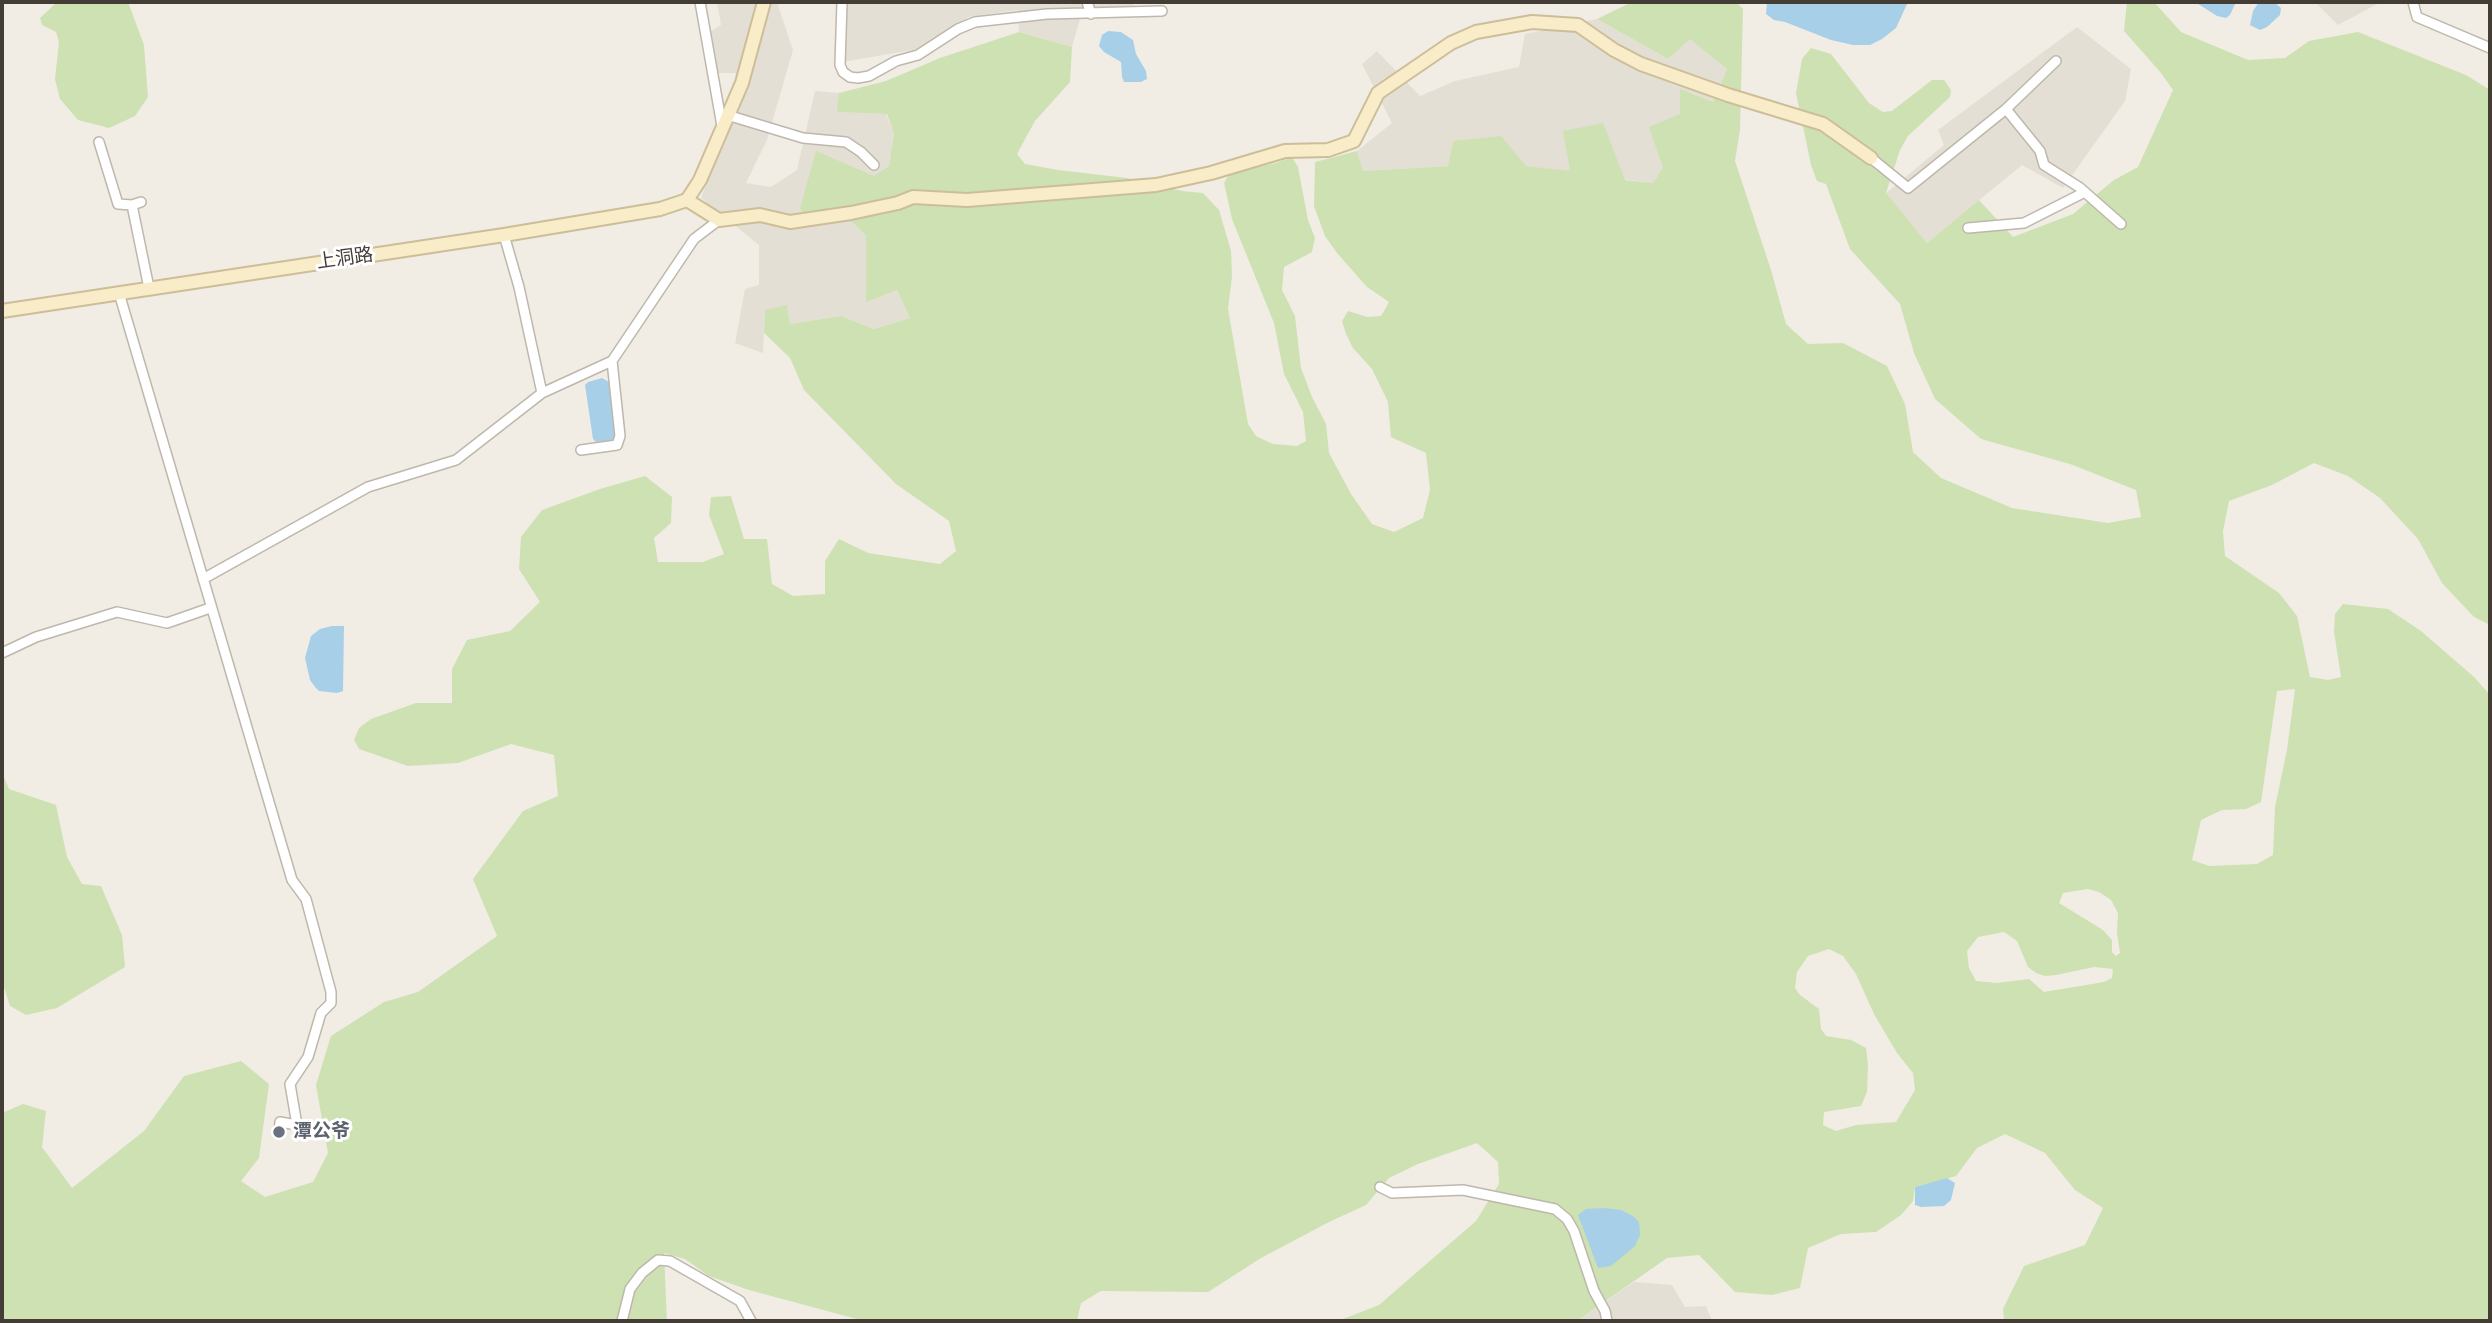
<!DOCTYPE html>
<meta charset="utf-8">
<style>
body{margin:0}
#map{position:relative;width:2492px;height:1323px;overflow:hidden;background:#f1ede5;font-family:Signika,sans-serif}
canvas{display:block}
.frame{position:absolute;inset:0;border:4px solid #433d36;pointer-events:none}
</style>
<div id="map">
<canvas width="2492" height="1323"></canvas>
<div class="frame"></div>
</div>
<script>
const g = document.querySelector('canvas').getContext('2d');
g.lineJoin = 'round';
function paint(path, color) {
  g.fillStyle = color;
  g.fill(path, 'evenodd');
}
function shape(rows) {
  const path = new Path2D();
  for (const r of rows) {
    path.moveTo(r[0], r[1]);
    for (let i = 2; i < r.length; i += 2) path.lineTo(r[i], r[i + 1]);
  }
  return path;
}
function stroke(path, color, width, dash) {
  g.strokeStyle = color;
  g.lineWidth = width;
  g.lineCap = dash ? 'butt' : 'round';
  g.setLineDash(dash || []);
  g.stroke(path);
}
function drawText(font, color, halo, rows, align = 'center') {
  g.font = font + ' Signika,"Noto Sans SC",sans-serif';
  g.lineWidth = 6;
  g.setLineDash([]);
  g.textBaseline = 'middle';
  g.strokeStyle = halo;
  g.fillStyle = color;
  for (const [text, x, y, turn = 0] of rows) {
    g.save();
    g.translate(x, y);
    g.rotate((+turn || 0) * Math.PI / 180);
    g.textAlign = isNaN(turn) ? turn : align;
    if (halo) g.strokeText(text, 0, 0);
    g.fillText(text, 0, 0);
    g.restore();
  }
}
paint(shape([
 [717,2,777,2,793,50,767,140,746,183,771,187,797,170,815,91,839,93,838,112,886,114,894,134,889,167,875,176,849,219,866,236,866,301,897,290,910,318,874,329,841,316,790,324,787,306,765,310,763,353,735,343,745,289,759,285,759,245,701,198,728,127,736,73,715,73,707,34,721,25],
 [841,2,1133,2,1133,6,1082,12,1072,47,1019,32,1018,10,968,17,930,47,842,62],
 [2315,2,2381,2,2338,25],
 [1597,19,1668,59,1690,38,1727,69,1713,102,1680,114,1663,167,1653,183,1526,166,1453,141,1448,166,1363,171,1357,151,1392,123,1362,64,1377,51,1420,96,1455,81,1519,67,1525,34],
 [2077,27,2131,69,2125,101,2063,188,2022,165,1927,243,1885,194,1944,145,1938,130],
 [1634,1282,1672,1285,1685,1307,1706,1306,1712,1321,1577,1321]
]), '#e4dfd4');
paint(shape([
 [57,2,128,2,144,45,148,97,135,116,109,128,78,120,60,99,55,79,59,42,56,32,42,25,40,18],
 [1632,2,1736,2,1743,9,1740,130,1735,161,1771,270,1786,324,1808,344,1843,343,1887,366,1905,404,1913,452,1941,478,2012,508,2108,523,2141,517,2136,490,2070,464,1981,439,1935,399,1914,353,1900,304,1850,249,1826,184,1817,181,1811,165,1796,93,1802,59,1811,48,1831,54,1869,103,1883,112,1892,111,1932,80,1944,80,1951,90,1950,97,1908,136,1900,150,1886,193,1927,243,1979,200,2013,237,2073,214,2114,180,2138,167,2173,90,2161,73,2124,31,2127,2,2154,2,2181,32,2248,60,2285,58,2309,41,2358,32,2466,75,2490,90,2490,625,2474,617,2442,583,2418,539,2380,498,2348,476,2314,463,2272,485,2229,501,2223,531,2225,556,2279,593,2297,616,2310,677,2328,680,2341,677,2334,632,2335,614,2343,604,2388,609,2421,631,2474,677,2490,695,2490,1321,2004,1321,2003,1309,2024,1266,2085,1245,2103,1208,2075,1190,2045,1153,2005,1134,1977,1148,1956,1176,1915,1187,1913,1201,1901,1215,1876,1232,1841,1234,1808,1248,1800,1288,1772,1295,1735,1292,1699,1255,1667,1258,1577,1321,1338,1321,1379,1305,1476,1221,1499,1184,1498,1162,1477,1143,1418,1164,1389,1178,1366,1205,1329,1222,1261,1258,1208,1292,1101,1291,1081,1303,1077,1321,864,1321,749,1290,709,1276,685,1259,664,1253,667,1321,2,1321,2,1113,23,1104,46,1111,42,1147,72,1188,144,1131,184,1076,241,1061,269,1084,259,1158,241,1181,265,1197,313,1182,328,1153,316,1085,331,1036,384,1002,418,992,497,936,473,879,523,811,558,796,554,755,511,744,458,763,408,766,359,749,354,740,359,728,371,719,416,703,452,703,452,669,467,640,510,631,540,602,519,569,521,537,542,510,600,489,645,476,672,497,671,523,654,538,658,562,703,562,724,554,709,515,711,497,731,496,744,539,767,539,772,584,793,596,825,594,825,561,839,539,868,553,940,564,956,551,949,521,896,484,804,390,790,358,764,333,765,310,787,305,790,324,841,316,874,329,910,318,897,290,866,302,866,236,849,219,812,226,800,208,816,151,874,176,889,166,894,134,887,114,837,112,839,93,886,81,940,58,1019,32,1072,47,1070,82,1035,121,1017,154,1025,164,1058,170,1127,178,1182,191,1203,193,1219,210,1231,251,1232,276,1228,309,1248,424,1256,436,1273,444,1297,446,1306,441,1303,412,1284,374,1274,323,1232,219,1224,183,1230,173,1276,163,1292,157,1298,167,1308,220,1315,238,1312,252,1284,267,1282,290,1295,316,1301,368,1312,397,1326,424,1329,453,1351,494,1372,524,1394,532,1423,518,1430,490,1426,453,1391,437,1388,402,1372,369,1353,348,1346,334,1342,321,1348,311,1367,317,1381,316,1389,302,1367,287,1337,253,1325,236,1314,206,1315,162,1357,151,1363,171,1448,166,1453,141,1501,136,1526,166,1570,171,1563,131,1603,123,1625,180,1653,183,1663,167,1649,127,1680,114,1680,89,1713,102,1727,69,1690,39,1668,59,1597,19],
 [2295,689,2287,750,2275,807,2273,855,2257,864,2209,866,2192,860,2201,820,2222,810,2246,809,2261,802,2277,691],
 [2088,889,2099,892,2111,900,2118,913,2117,933,2120,953,2116,956,2112,952,2112,940,2103,930,2059,903,2063,893],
 [2004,932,2017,941,2028,967,2036,973,2045,976,2056,975,2094,967,2113,969,2112,978,2104,982,2044,992,2029,979,1997,983,1976,981,1969,968,1967,951,1978,937],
 [1829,949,1843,956,1856,974,1874,1014,1897,1053,1913,1073,1915,1090,1896,1122,1856,1125,1836,1131,1823,1125,1824,1112,1861,1106,1867,1092,1868,1065,1866,1048,1851,1040,1826,1036,1821,1029,1819,1009,1800,995,1795,988,1797,972,1808,956],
 [2,773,9,789,56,805,67,857,82,884,101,886,122,935,125,967,57,1008,26,1015,10,1006,2,981]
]), '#cde1b2');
paint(shape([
 [1767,2,1908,2,1896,28,1882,39,1870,45,1853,45,1831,40,1785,22,1774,20,1766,14],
 [2195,2,2236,2,2230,15,2226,18,2217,16],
 [2259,2,2274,2,2281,8,2280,15,2267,27,2260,30,2250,25,2253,11],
 [1108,31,1121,32,1133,40,1136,54,1146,71,1147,79,1141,82,1124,82,1122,77,1121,62,1104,52,1099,46,1102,35],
 [602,378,609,382,616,435,614,440,596,442,593,439,585,385,588,382],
 [332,626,344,626,343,691,337,693,319,691,315,687,310,680,305,658,311,636,320,629],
 [1947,1178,1955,1183,1951,1200,1944,1206,1921,1207,1915,1205,1915,1187],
 [1604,1208,1621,1210,1633,1216,1639,1222,1640,1235,1635,1246,1611,1266,1598,1268,1578,1215,1586,1209]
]), '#a7cfe8');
const street = shape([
 [700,2,722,126],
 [842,2,840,65,843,72,850,77,858,78,869,76,896,61,918,55,958,29,975,22,1047,14,1162,11],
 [1087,2,1091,14],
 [2413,2,2417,17,2490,48],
 [2006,109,2040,151,2044,165,2079,187,2121,224],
 [727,115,803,138,846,142,861,152,874,165],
 [99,142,118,204,132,205,141,202],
 [1871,158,1908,188,2006,109,2056,61],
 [132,205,149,288],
 [1968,228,2024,223,2085,192],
 [504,235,519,287,542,393],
 [119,293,292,880,306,899,331,992,331,1003,321,1013,308,1057,290,1084,297,1125,280,1122,279,1132],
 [581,450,617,445,620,436,612,361],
 [203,579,368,487,456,460,542,393,612,361,694,239,719,220],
 [2,653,36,637,117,612,167,623,210,608],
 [1380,1187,1392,1193,1463,1190,1555,1209,1567,1219,1574,1231,1594,1291,1605,1311,1607,1321],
 [622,1321,630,1289,642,1273,658,1260,670,1261,740,1301,751,1321]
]);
const secondary = shape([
 [687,200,719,220,760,215,790,222,851,213,898,203,913,197,967,200,1156,185,1211,173,1285,151,1328,150,1354,141,1378,93,1451,43,1476,32,1532,22,1578,25,1614,50,1641,64,1728,95,1823,124,1871,158],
 [687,200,700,180,742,83,764,2],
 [2,311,504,235,660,209,687,200]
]);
stroke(street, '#beb7ac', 12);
stroke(secondary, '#ccbe99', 16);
stroke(street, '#fff', 9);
stroke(secondary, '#f9ecc8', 12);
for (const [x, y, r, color] of [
 [279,1132,7,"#6b7280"]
]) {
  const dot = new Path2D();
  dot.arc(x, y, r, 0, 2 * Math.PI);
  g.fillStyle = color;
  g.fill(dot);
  stroke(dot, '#fff', 2.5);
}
drawText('19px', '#433d36', '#fff', [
 ["上洞路",345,259,-8]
]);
drawText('bold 19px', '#5b616d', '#fff', [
 ["潭公爷",293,1132]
], 'left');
</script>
